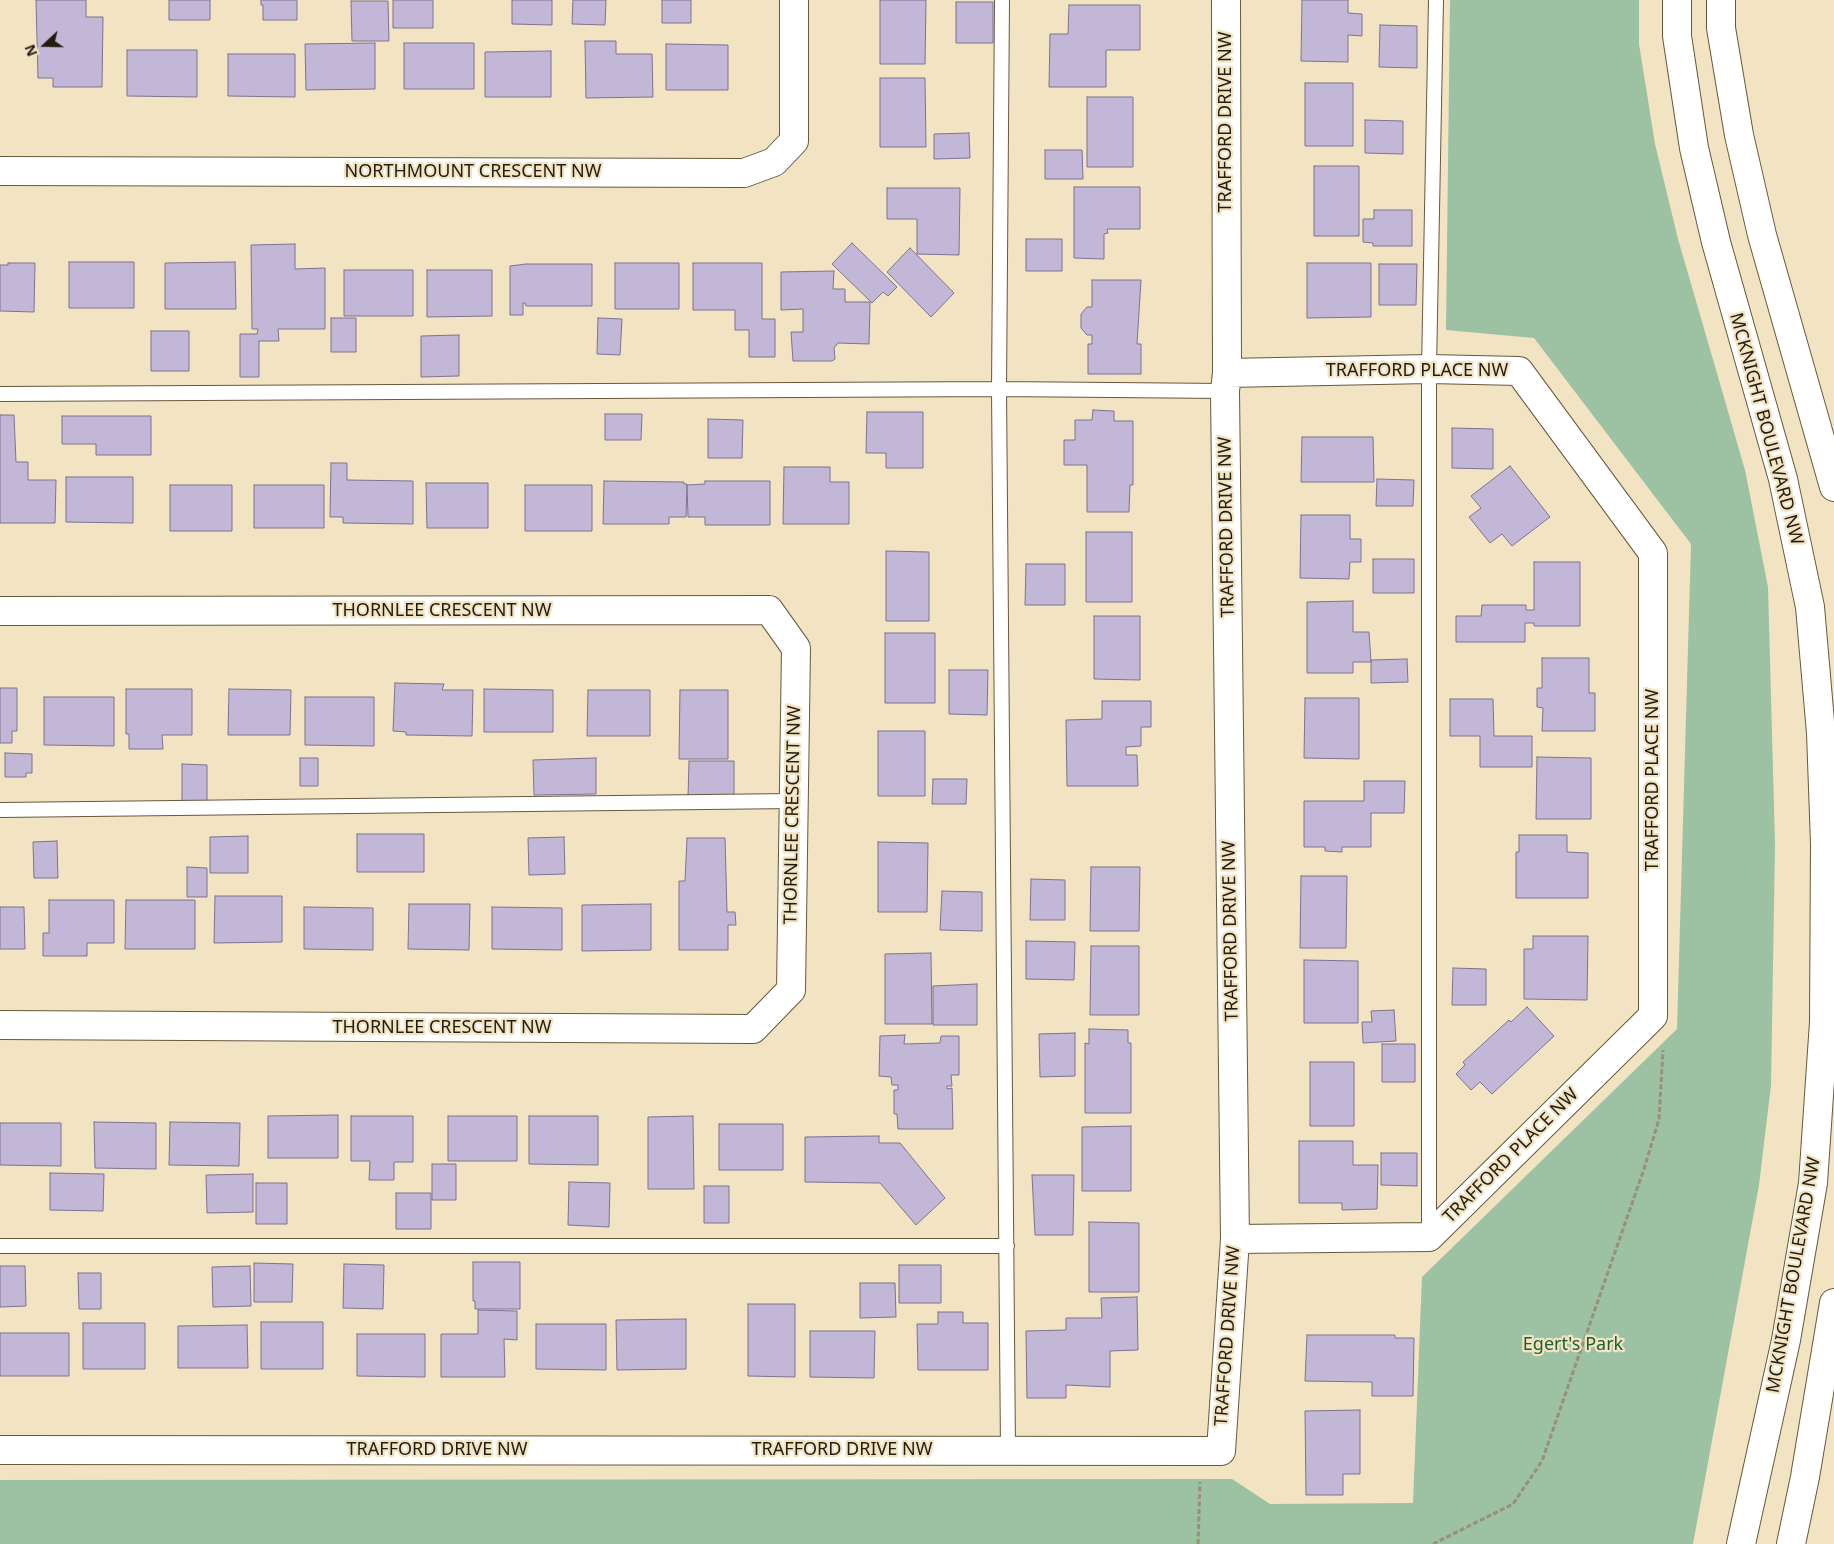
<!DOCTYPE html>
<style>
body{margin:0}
#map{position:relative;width:1834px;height:1544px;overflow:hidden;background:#f2e3c2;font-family:"Noto Sans",sans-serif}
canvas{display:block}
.north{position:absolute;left:20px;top:20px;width:50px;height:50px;-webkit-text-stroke:4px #f2e3c2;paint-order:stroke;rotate:249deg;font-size:14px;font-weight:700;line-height:20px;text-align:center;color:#221d11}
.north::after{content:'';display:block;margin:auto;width:18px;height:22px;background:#221d11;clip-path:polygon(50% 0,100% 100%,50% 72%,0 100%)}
</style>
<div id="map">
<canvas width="1834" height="1544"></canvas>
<div class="north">N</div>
</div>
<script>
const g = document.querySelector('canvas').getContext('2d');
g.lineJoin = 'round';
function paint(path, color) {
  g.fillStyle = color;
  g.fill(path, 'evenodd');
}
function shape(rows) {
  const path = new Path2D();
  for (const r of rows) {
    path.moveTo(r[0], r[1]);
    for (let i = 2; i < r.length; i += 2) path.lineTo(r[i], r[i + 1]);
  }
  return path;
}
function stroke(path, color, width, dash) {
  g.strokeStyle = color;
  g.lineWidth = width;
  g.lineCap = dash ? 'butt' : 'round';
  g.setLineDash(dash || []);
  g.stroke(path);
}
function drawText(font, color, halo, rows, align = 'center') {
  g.font = font + ' "Noto Sans",sans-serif';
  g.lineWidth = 4.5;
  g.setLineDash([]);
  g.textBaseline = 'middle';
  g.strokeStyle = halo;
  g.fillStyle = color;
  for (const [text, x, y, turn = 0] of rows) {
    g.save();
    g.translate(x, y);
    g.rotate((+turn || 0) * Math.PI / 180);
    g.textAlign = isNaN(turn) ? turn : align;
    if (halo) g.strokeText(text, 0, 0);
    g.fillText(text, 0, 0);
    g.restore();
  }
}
paint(shape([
 [1450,0,1639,0,1639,44,1655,144,1678,239,1745,470,1768,587,1775,845,1771,1085,1759,1185,1693,1544,0,1544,0,1480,1232,1479,1270,1504,1413,1503,1422,1277,1677,1029,1691,544,1534,338,1446,330]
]), '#9cc1a3');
const building = shape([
 [36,0,86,0,86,17,103,17,102,87,53,87,53,78,38,78,36,0],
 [169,0,210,0,210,20,169,20,169,0],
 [261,0,297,0,297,20,263,20,263,5,261,5,261,0],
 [393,0,433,0,433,28,393,28,393,0],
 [512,0,552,0,552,25,512,24,512,0],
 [573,0,606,0,605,25,572,24,573,0],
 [662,0,691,0,691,23,662,23,662,0],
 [880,0,926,0,925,64,880,64,880,0],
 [1302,0,1348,0,1348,13,1362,14,1362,36,1348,35,1348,62,1301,61,1302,0],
 [351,1,388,1,389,41,352,41,351,1],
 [956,2,993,2,993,43,956,43,956,2],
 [1069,5,1140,5,1140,50,1106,50,1106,87,1049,87,1050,34,1068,34,1069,5],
 [1380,25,1417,26,1417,68,1379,67,1380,25],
 [585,41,616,41,616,54,652,54,653,97,586,98,585,41],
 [375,43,375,89,306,90,305,44,375,43],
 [404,43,474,43,474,89,404,89,404,43],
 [666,44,728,45,728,90,666,90,666,44],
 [127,50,197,50,197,97,127,96,127,50],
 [551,51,551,97,485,97,485,52,551,51],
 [228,54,295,54,295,97,228,96,228,54],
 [880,78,925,78,926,147,880,147,880,78],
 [1305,83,1353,83,1353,146,1305,146,1305,83],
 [1087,97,1133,97,1133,167,1087,167,1087,97],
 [1365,120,1403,121,1403,154,1365,153,1365,120],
 [969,133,970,158,934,159,934,134,969,133],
 [1045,150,1082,150,1083,179,1045,179,1045,150],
 [1314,166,1359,166,1359,236,1314,236,1314,166],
 [1074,187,1140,187,1140,229,1107,229,1108,233,1104,234,1104,259,1074,258,1074,187],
 [887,188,960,188,959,255,917,254,917,219,887,219,887,188],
 [1374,210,1412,210,1412,246,1373,246,1373,243,1363,242,1363,219,1374,219,1374,210],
 [1026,239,1062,239,1062,271,1026,271,1026,239],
 [852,243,897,287,888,296,883,292,872,303,832,264,852,243],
 [295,244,295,269,325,268,325,329,278,329,279,341,259,341,259,377,240,377,240,334,257,334,258,329,252,329,251,245,295,244],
 [910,248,954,293,931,317,887,272,910,248],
 [69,262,134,262,134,308,69,308,69,262],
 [235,262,236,309,165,309,165,263,235,262],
 [8,263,35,263,34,312,0,311,0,265,8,265,8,263],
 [615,263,679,263,679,309,615,309,615,263],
 [693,263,762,263,762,319,775,319,775,357,749,357,749,330,735,330,735,310,693,310,693,263],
 [1307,263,1371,263,1371,317,1307,318,1307,263],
 [526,264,592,264,592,306,526,306,525,303,523,303,523,315,510,315,510,266,526,264],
 [1379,264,1417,264,1416,305,1379,305,1379,264],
 [344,270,413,270,413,316,344,316,344,270],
 [427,270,492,270,492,316,427,317,427,270],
 [834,271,833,289,845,289,845,302,870,302,869,344,838,343,834,348,835,359,832,361,793,361,791,332,803,332,803,309,781,310,781,272,834,271],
 [1092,280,1141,280,1137,344,1141,344,1141,374,1088,374,1088,344,1092,344,1092,335,1087,335,1081,328,1081,314,1087,307,1092,307,1092,280],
 [331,318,356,318,356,352,331,352,331,318],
 [598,318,622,319,620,355,597,354,598,318],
 [151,331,189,331,189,371,151,371,151,331],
 [459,335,459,376,421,377,421,336,459,335],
 [1093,410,1114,411,1114,421,1133,421,1133,485,1130,485,1129,512,1087,512,1087,465,1064,465,1064,440,1075,440,1075,420,1092,420,1093,410],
 [867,412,923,412,923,468,886,468,886,453,866,453,867,412],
 [605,414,642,414,641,440,605,440,605,414],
 [0,415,14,415,16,462,28,462,28,480,56,480,55,523,0,523,0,415],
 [62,416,151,416,151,455,96,455,96,444,62,444,62,416],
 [708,419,743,420,742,458,708,458,708,419],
 [1452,428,1493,429,1493,469,1452,468,1452,428],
 [1302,437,1373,437,1374,482,1301,482,1302,437],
 [331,463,347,463,347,480,413,481,413,524,343,523,343,517,330,517,331,463],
 [1510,466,1550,517,1512,546,1502,534,1490,543,1469,517,1481,508,1471,496,1510,466],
 [784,467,830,467,830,482,849,482,849,524,783,524,784,467],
 [66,477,133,477,133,523,66,522,66,477],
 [1377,479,1414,480,1413,506,1376,506,1377,479],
 [604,481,684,482,684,484,687,484,686,517,669,517,669,524,603,524,604,481],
 [705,481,770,481,770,525,705,525,705,517,688,517,687,485,705,484,705,481],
 [426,483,488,483,488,528,427,528,426,483],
 [170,485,232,485,232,531,170,531,170,485],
 [254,485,324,485,324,528,254,528,254,485],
 [525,485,592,485,592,531,525,531,525,485],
 [1301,515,1350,515,1350,539,1361,539,1361,562,1350,562,1349,579,1300,578,1301,515],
 [1086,532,1132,532,1132,602,1086,602,1086,532],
 [886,551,929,552,929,621,886,621,886,551],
 [1373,559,1414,559,1414,593,1373,593,1373,559],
 [1534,562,1580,562,1580,626,1534,626,1534,623,1525,623,1525,642,1456,642,1456,616,1481,616,1482,605,1526,605,1526,610,1534,610,1534,562],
 [1026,564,1065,564,1065,605,1025,605,1026,564],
 [1353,601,1353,632,1369,632,1371,662,1353,662,1353,673,1307,673,1307,602,1353,601],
 [1094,616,1140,616,1140,680,1094,679,1094,616],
 [885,633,935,633,935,703,885,703,885,633],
 [1542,658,1589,658,1589,693,1595,693,1595,731,1542,731,1543,708,1537,707,1537,688,1542,688,1542,658],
 [1407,659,1408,682,1371,683,1371,660,1407,659],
 [949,670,988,670,987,715,949,714,949,670],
 [395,683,444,684,442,690,473,690,472,736,406,735,406,732,393,731,395,683],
 [0,688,17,688,17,731,12,731,12,743,0,743,0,688],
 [126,689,192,689,192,735,162,735,163,749,129,749,129,734,126,734,126,689],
 [229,689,291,690,290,735,228,735,229,689],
 [484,689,553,690,553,732,484,732,484,689],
 [588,690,650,690,650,736,587,736,588,690],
 [680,690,728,690,728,759,679,759,680,690],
 [44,697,114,697,114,746,44,745,44,697],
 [305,697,374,697,374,746,305,745,305,697],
 [1305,698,1359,698,1359,759,1304,758,1305,698],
 [1450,699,1493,699,1494,736,1532,736,1532,767,1480,767,1480,736,1450,736,1450,699],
 [1102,701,1151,701,1151,727,1141,727,1141,746,1126,747,1126,755,1137,755,1138,786,1067,786,1066,720,1102,719,1102,701],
 [878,731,925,731,925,796,878,796,878,731],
 [5,753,32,754,32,773,26,773,26,777,5,777,5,753],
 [1537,757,1591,758,1591,819,1536,819,1537,757],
 [300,758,318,758,318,786,300,786,300,758],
 [596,758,596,794,534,795,533,760,596,758],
 [689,761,734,761,734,799,688,798,689,761],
 [182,764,207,765,207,802,182,802,182,764],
 [933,779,967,779,966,804,932,804,933,779],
 [1364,781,1405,781,1404,813,1371,813,1371,847,1342,847,1342,852,1325,851,1325,847,1304,847,1304,801,1364,801,1364,781],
 [357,834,424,834,424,872,357,872,357,834],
 [1519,835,1567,835,1567,852,1588,853,1588,898,1516,898,1516,852,1519,852,1519,835],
 [248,836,248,873,210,873,210,837,248,836],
 [564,837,565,874,529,875,528,838,564,837],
 [687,838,725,838,727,912,735,912,736,925,728,925,728,950,679,950,679,881,685,881,687,838],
 [57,841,58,878,34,878,33,842,57,841],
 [878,842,928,843,927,912,878,912,878,842],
 [187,867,207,868,207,897,187,897,187,867],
 [1091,867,1140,867,1139,931,1090,931,1091,867],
 [1301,876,1347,876,1346,948,1300,948,1301,876],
 [1031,879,1065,880,1065,920,1030,920,1031,879],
 [942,891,982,892,982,931,940,930,942,891],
 [215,896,282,896,282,942,214,943,215,896],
 [49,900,114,900,114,943,87,943,87,956,43,956,43,933,49,933,49,900],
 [126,900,195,900,195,949,125,949,126,900],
 [409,904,470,904,469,950,408,949,409,904],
 [651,904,651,950,582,951,582,905,651,904],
 [0,907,24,907,25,949,0,949,0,907],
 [304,907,373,908,373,950,304,949,304,907],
 [492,907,562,908,562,950,492,949,492,907],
 [1533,936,1588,936,1587,1000,1524,999,1524,949,1533,949,1533,936],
 [1026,941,1075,942,1074,980,1026,979,1026,941],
 [1091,946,1139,946,1139,1015,1090,1015,1091,946],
 [931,953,932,1024,885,1024,885,954,931,953],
 [1304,960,1358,961,1358,1023,1304,1023,1304,960],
 [1453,968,1486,969,1486,1005,1452,1005,1453,968],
 [977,984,977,1025,933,1025,933,986,977,984],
 [1527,1007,1554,1036,1492,1094,1480,1082,1471,1090,1456,1074,1465,1065,1463,1062,1509,1020,1511,1022,1527,1007],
 [1394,1010,1396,1041,1363,1043,1362,1022,1372,1022,1371,1011,1394,1010],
 [1089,1029,1128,1030,1128,1043,1131,1043,1131,1113,1085,1113,1085,1043,1089,1044,1089,1029],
 [1075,1033,1075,1076,1040,1077,1039,1034,1075,1033],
 [905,1035,904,1044,940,1043,941,1036,959,1036,959,1075,951,1075,952,1086,947,1086,947,1089,952,1088,953,1129,898,1129,897,1114,894,1114,894,1090,898,1090,898,1085,892,1085,891,1077,879,1076,880,1036,905,1035],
 [1382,1044,1415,1044,1415,1082,1382,1082,1382,1044],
 [1310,1062,1354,1062,1354,1126,1310,1126,1310,1062],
 [338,1115,338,1158,268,1158,268,1116,338,1115],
 [351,1116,413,1116,413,1162,394,1162,394,1180,369,1180,370,1161,351,1161,351,1116],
 [448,1116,517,1116,517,1161,448,1161,448,1116],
 [529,1116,598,1116,598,1165,529,1164,529,1116],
 [693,1116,694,1189,648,1189,648,1117,693,1116],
 [94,1122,156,1123,156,1169,95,1168,94,1122],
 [170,1122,240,1123,239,1166,169,1165,170,1122],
 [0,1123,61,1123,61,1166,0,1165,0,1123],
 [719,1124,783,1124,783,1170,719,1170,719,1124],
 [1131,1126,1131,1191,1082,1191,1082,1127,1131,1126],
 [879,1136,879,1143,900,1143,945,1198,916,1225,880,1183,805,1182,805,1137,879,1136],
 [1299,1141,1353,1141,1353,1165,1378,1165,1377,1209,1342,1210,1342,1203,1299,1203,1299,1141],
 [1381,1153,1417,1153,1417,1186,1381,1185,1381,1153],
 [432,1164,456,1164,456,1200,432,1200,432,1164],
 [50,1173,104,1174,103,1211,50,1210,50,1173],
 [253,1174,253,1212,207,1213,206,1175,253,1174],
 [1032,1175,1074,1175,1073,1235,1035,1235,1032,1175],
 [569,1182,610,1183,609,1227,568,1225,569,1182],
 [256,1183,287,1183,287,1224,256,1224,256,1183],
 [704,1186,729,1186,729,1223,704,1223,704,1186],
 [396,1193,431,1193,431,1229,396,1229,396,1193],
 [1089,1222,1139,1223,1139,1292,1089,1292,1089,1222],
 [473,1262,520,1262,520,1309,475,1309,475,1301,473,1301,473,1262],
 [254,1263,293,1264,292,1302,254,1302,254,1263],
 [344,1264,384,1265,383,1309,343,1308,344,1264],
 [899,1265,941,1265,941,1303,899,1303,899,1265],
 [0,1266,25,1266,26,1306,0,1307,0,1266],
 [250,1266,251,1306,213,1307,212,1267,250,1266],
 [78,1273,101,1273,101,1309,79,1309,78,1273],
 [860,1283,895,1283,896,1317,860,1318,860,1283],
 [1137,1297,1138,1350,1110,1351,1110,1387,1066,1385,1066,1398,1027,1398,1026,1331,1066,1330,1066,1318,1102,1318,1101,1298,1137,1297],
 [748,1304,795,1304,795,1377,748,1376,748,1304],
 [478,1310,517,1311,517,1340,504,1339,505,1377,441,1377,441,1334,478,1334,478,1310],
 [938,1312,963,1312,963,1323,988,1323,988,1370,918,1370,917,1324,938,1324,938,1312],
 [686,1319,686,1369,617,1370,616,1320,686,1319],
 [261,1322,323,1322,323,1369,261,1369,261,1322],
 [83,1323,145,1323,145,1369,83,1369,83,1323],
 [536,1324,606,1324,606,1370,536,1369,536,1324],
 [247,1325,248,1368,178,1368,178,1326,247,1325],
 [810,1331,875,1331,874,1378,810,1377,810,1331],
 [0,1333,69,1333,69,1376,0,1376,0,1333],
 [357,1334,425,1334,425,1377,357,1376,357,1334],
 [1307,1335,1395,1335,1395,1338,1414,1338,1413,1396,1372,1396,1372,1382,1305,1381,1307,1335],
 [1360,1410,1360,1474,1343,1474,1343,1495,1306,1495,1305,1411,1360,1410]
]);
paint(building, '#c2b7d7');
stroke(building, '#7d7290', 1);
const lane = shape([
 [1002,0,999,389,1008,1450],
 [0,394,999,389,1225,391],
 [0,810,794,801],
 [1429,1237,1429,369,1436,0],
 [0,1246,1007,1246]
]);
const street = shape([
 [0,171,744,173,774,162,794,141,794,0],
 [1227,373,1429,369,1519,371,1653,553,1653,1016,1429,1237,1235,1239],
 [0,611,769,610,796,648,791,990,753,1029,0,1025],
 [0,1450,1221,1451,1235,1239,1225,391,1227,373,1226,0]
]);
const primary = shape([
 [1677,0,1677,36,1694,148,1716,242,1783,479,1810,607,1821,733,1825,844,1824,1022,1813,1183,1786,1340,1741,1544],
 [1721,0,1721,28,1739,135,1762,235,1834,487],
 [1791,1544,1805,1477,1834,1303]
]);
stroke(lane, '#66593c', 16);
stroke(street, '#66593c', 30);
stroke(primary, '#66593c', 30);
stroke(shape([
 [1198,1544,1200,1482],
 [1433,1544,1513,1504,1542,1461,1644,1169,1659,1119,1663,1050]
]), '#9a8f77', 3, [5, 2.5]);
stroke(lane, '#fff', 14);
stroke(street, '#fff', 28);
stroke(primary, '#fff', 28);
drawText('18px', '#221d11', '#f2e3c2', [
 ["TRAFFORD DRIVE NW",1226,122,-90],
 ["NORTHMOUNT CRESCENT NW",473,172],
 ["TRAFFORD PLACE NW",1417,371],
 ["MCKNIGHT BOULEVARD NW",1766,429,75],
 ["TRAFFORD DRIVE NW",1227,527,-91],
 ["THORNLEE CRESCENT NW",442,611],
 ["TRAFFORD PLACE NW",1653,780,-90],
 ["THORNLEE CRESCENT NW",793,815,-89],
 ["TRAFFORD DRIVE NW",1231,931,-91],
 ["THORNLEE CRESCENT NW",442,1028],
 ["TRAFFORD PLACE NW",1511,1156,-45],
 ["MCKNIGHT BOULEVARD NW",1794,1275,-80],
 ["TRAFFORD DRIVE NW",1228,1336,-86],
 ["TRAFFORD DRIVE NW",437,1450],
 ["TRAFFORD DRIVE NW",842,1450]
]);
drawText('18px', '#176230', '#f2e3c2', [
 ["Egert's Park",1573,1345]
]);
</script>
